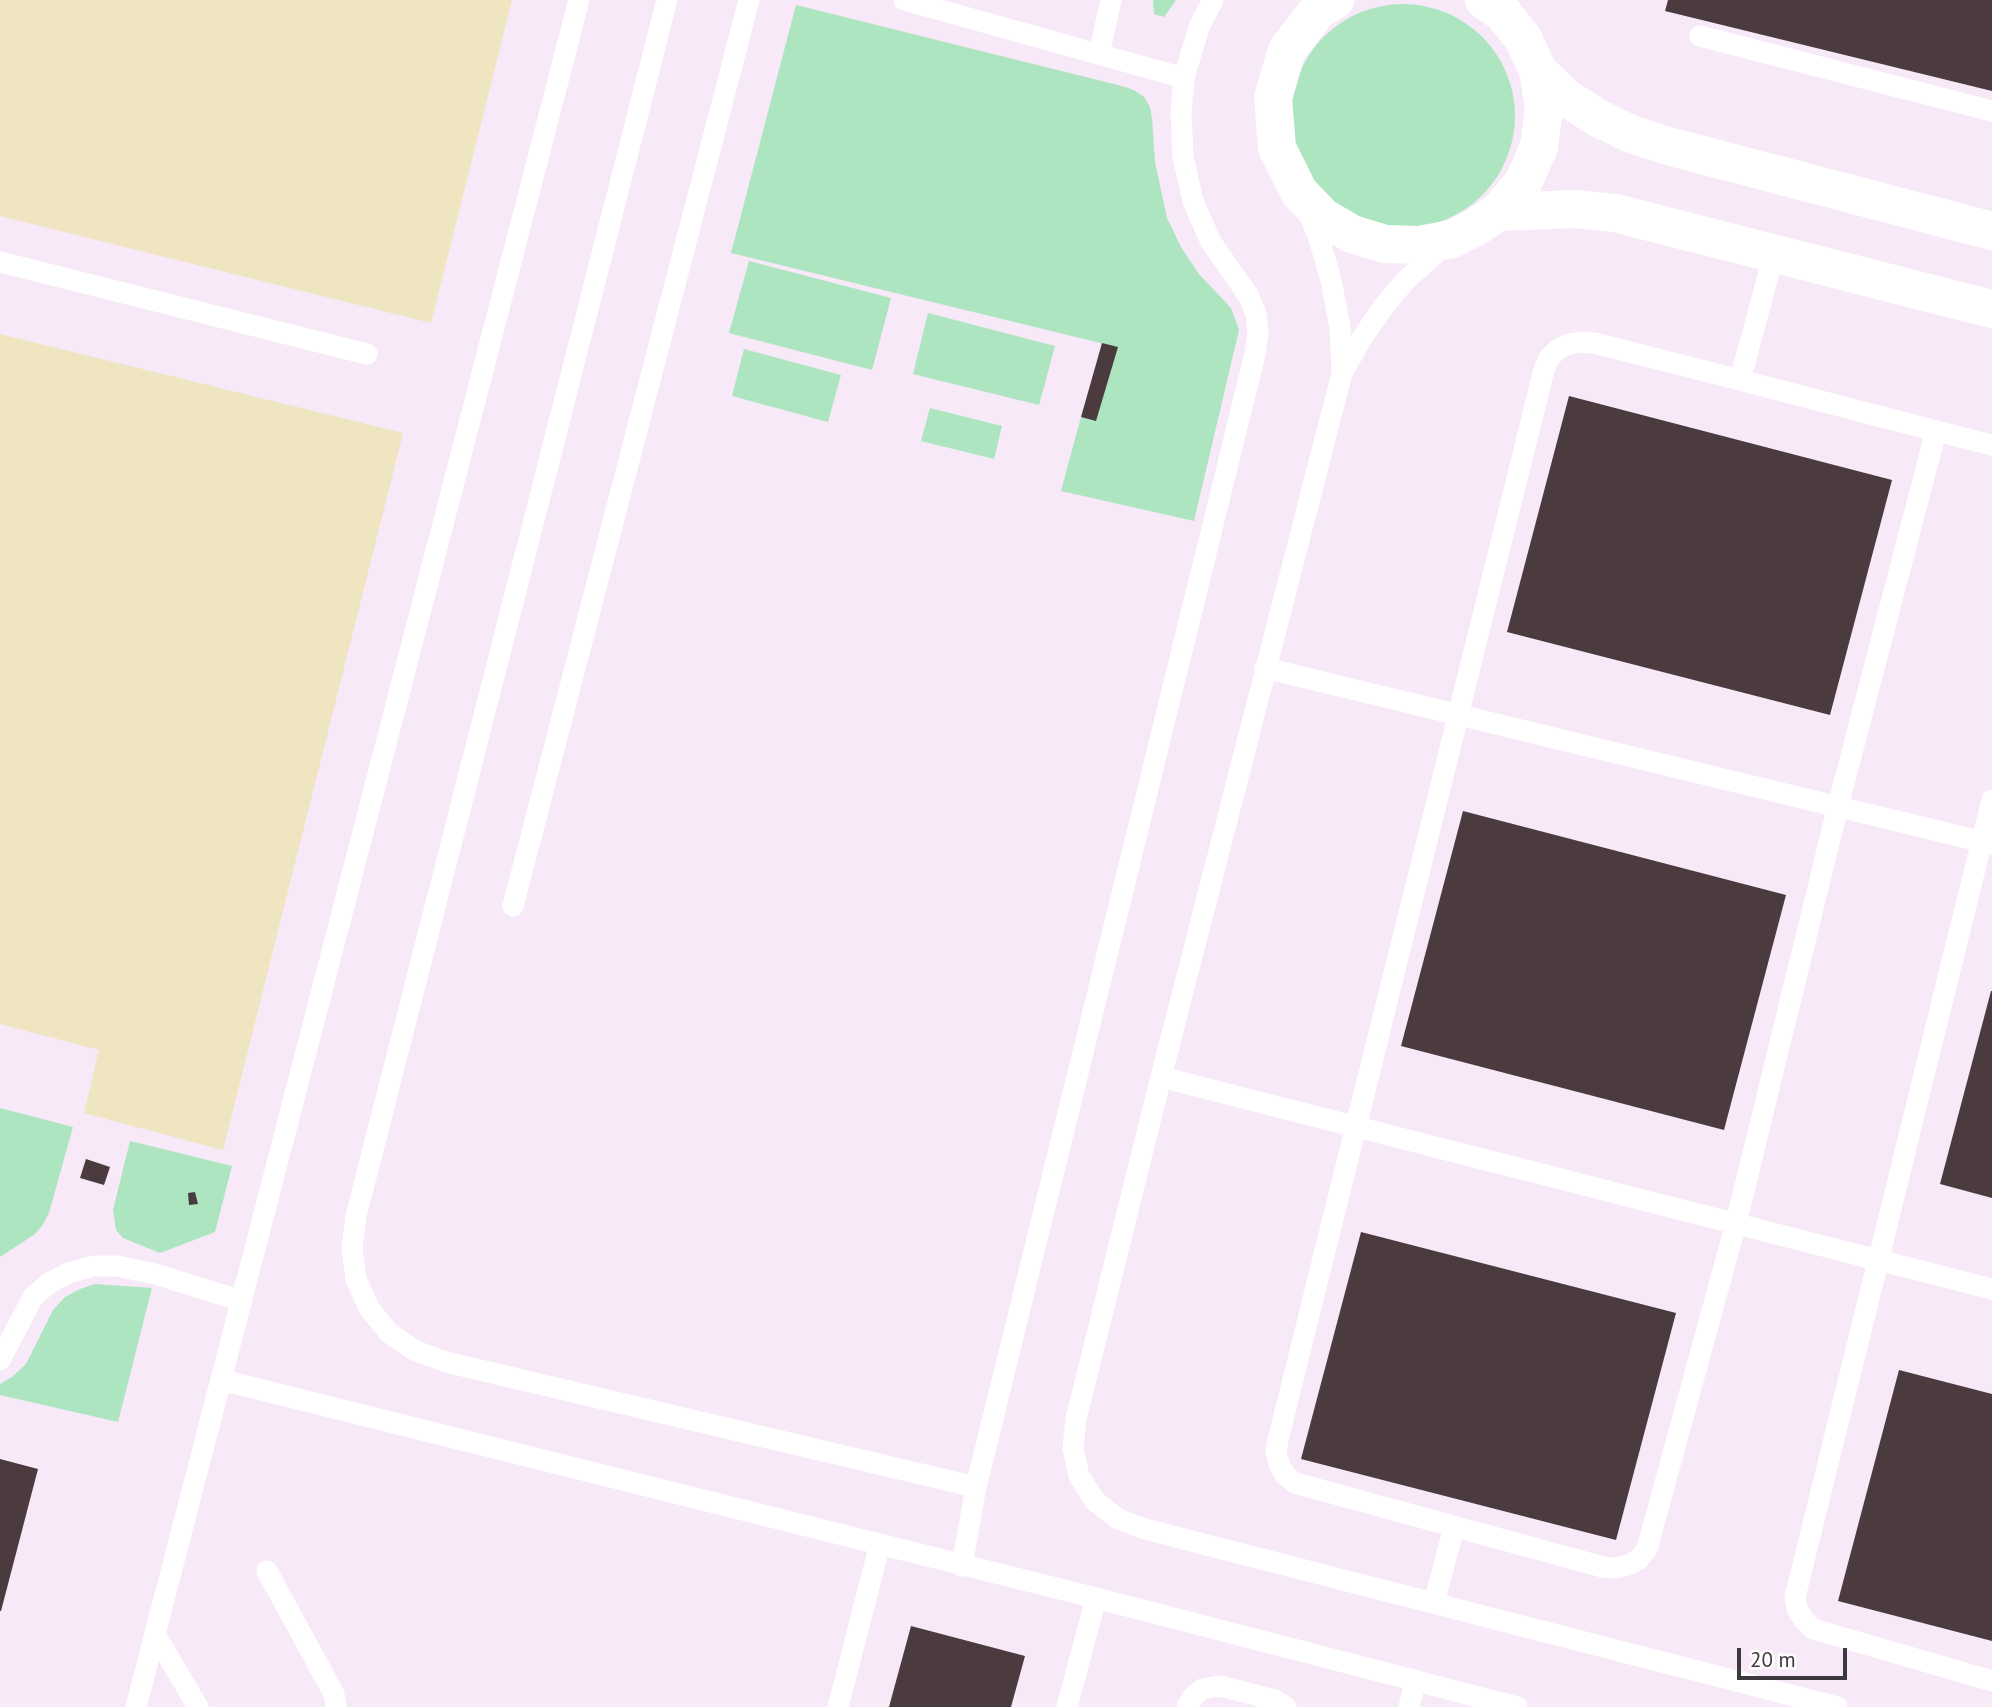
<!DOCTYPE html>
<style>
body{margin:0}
#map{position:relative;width:1992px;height:1707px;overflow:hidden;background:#f7e9f8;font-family:"PT Sans",sans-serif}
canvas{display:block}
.scale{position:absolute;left:1737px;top:1648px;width:110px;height:32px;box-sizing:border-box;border:4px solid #3d383d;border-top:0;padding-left:9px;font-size:21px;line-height:24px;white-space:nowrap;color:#3d383d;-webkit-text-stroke:5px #fdfbfd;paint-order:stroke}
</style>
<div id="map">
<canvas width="1992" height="1707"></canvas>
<div class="scale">20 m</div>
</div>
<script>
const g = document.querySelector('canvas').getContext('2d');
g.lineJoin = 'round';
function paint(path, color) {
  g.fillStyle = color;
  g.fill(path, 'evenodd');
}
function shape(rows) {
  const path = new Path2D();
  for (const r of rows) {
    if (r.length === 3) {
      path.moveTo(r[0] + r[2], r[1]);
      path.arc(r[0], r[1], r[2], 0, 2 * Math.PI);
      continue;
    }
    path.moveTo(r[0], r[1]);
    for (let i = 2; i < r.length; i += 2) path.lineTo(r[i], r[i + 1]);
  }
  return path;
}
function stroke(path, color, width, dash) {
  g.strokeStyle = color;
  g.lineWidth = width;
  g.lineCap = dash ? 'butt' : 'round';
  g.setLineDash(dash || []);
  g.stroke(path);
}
paint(shape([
 [1153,0,1176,0,1164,17,1154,14],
 [1403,116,112],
 [796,5,1122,86,1134,90,1144,97,1150,107,1152,118,1155,162,1167,218,1181,247,1199,274,1231,308,1239,330,1194,521,1061,491,1081,417,1095,420,1117,347,731,253],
 [749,261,891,298,872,370,729,333],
 [928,313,1055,346,1039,405,913,374],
 [744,349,841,375,828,422,732,396],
 [930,408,1002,426,994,459,921,441],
 [0,1108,73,1127,49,1213,42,1226,35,1234,0,1257],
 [130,1141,232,1166,215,1232,160,1253,123,1238,116,1230,113,1210],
 [95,1284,152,1288,118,1422,0,1395,0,1384,12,1377,26,1364,53,1310,65,1297,80,1289]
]), '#ace5c0');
paint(shape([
 [0,0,512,0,431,323,0,216],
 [0,334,403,433,223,1150,84,1113,99,1050,0,1024]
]), '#efe5c0');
paint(shape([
 [1668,0,1992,0,1992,91,1665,11],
 [1102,343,1118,347,1096,421,1081,417],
 [1569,396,1892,480,1830,715,1507,632],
 [1463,811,1786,895,1724,1130,1401,1046],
 [1991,991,1992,991,1992,1198,1940,1184],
 [86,1159,110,1167,104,1185,80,1178],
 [195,1192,198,1204,189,1205,188,1193],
 [1361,1232,1676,1313,1616,1540,1301,1459],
 [1899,1370,1992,1394,1992,1641,1838,1601],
 [0,1459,38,1469,1,1611,0,1611],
 [911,1626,1025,1656,1011,1707,889,1707]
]), '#4b3b3f');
stroke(shape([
 [667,0,356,1216,352,1248,356,1279,369,1308,389,1333,416,1351,446,1362,976,1487],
 [904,0,1184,78],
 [1700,36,1992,111],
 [1099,54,1111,0],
 [1307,210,1318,235,1331,280,1340,327,1342,372],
 [1445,245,1405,281,1384,306,1362,338,1342,373,1161,1077,1076,1419,1073,1448,1079,1476,1095,1501,1118,1519,1145,1529,1837,1707],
 [0,262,367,354],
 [1740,380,1774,254],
 [1936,431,1838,806,1736,1223,1647,1549,1639,1559,1628,1565,1615,1568,1603,1567,1295,1483,1285,1475,1279,1464,1276,1452,1278,1440,1544,370,1549,358,1558,349,1569,344,1581,342,1594,343,1740,380,1936,431,1992,445],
 [1265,668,1992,844],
 [1992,800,1795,1597,1797,1609,1804,1620,1813,1629,1992,1681],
 [513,906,749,0],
 [1161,1077,1992,1289],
 [0,1360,33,1297,49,1283,69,1273,93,1266,117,1266,155,1274,242,1301],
 [222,1380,1096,1598,1517,1707],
 [962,1566,976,1487,1255,354,1258,334,1256,314,1248,295,1211,242,1193,201,1183,157,1181,112,1184,78,1199,27,1213,0],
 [267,1571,334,1694,336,1707],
 [1434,1603,1454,1527],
 [155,1634,198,1707],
 [136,1707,579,0],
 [838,1707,880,1544],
 [1067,1707,1096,1598],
 [1187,1707,1192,1698,1202,1689,1220,1686,1275,1700,1286,1707],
 [1409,1707,1416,1680]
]), '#fff', 21);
stroke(shape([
 [1335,0,1318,10,1287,50,1273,98,1277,148,1299,192,1323,217,1352,234,1385,244,1419,245,1452,239,1476,227,1498,212,1523,183,1539,147,1544,109,1538,71,1524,40,1503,13,1484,0],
 [1538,71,1565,97,1598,118,1631,134,1668,146,1992,231],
 [1498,212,1575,209,1615,213,1992,309]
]), '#fff', 38);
</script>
